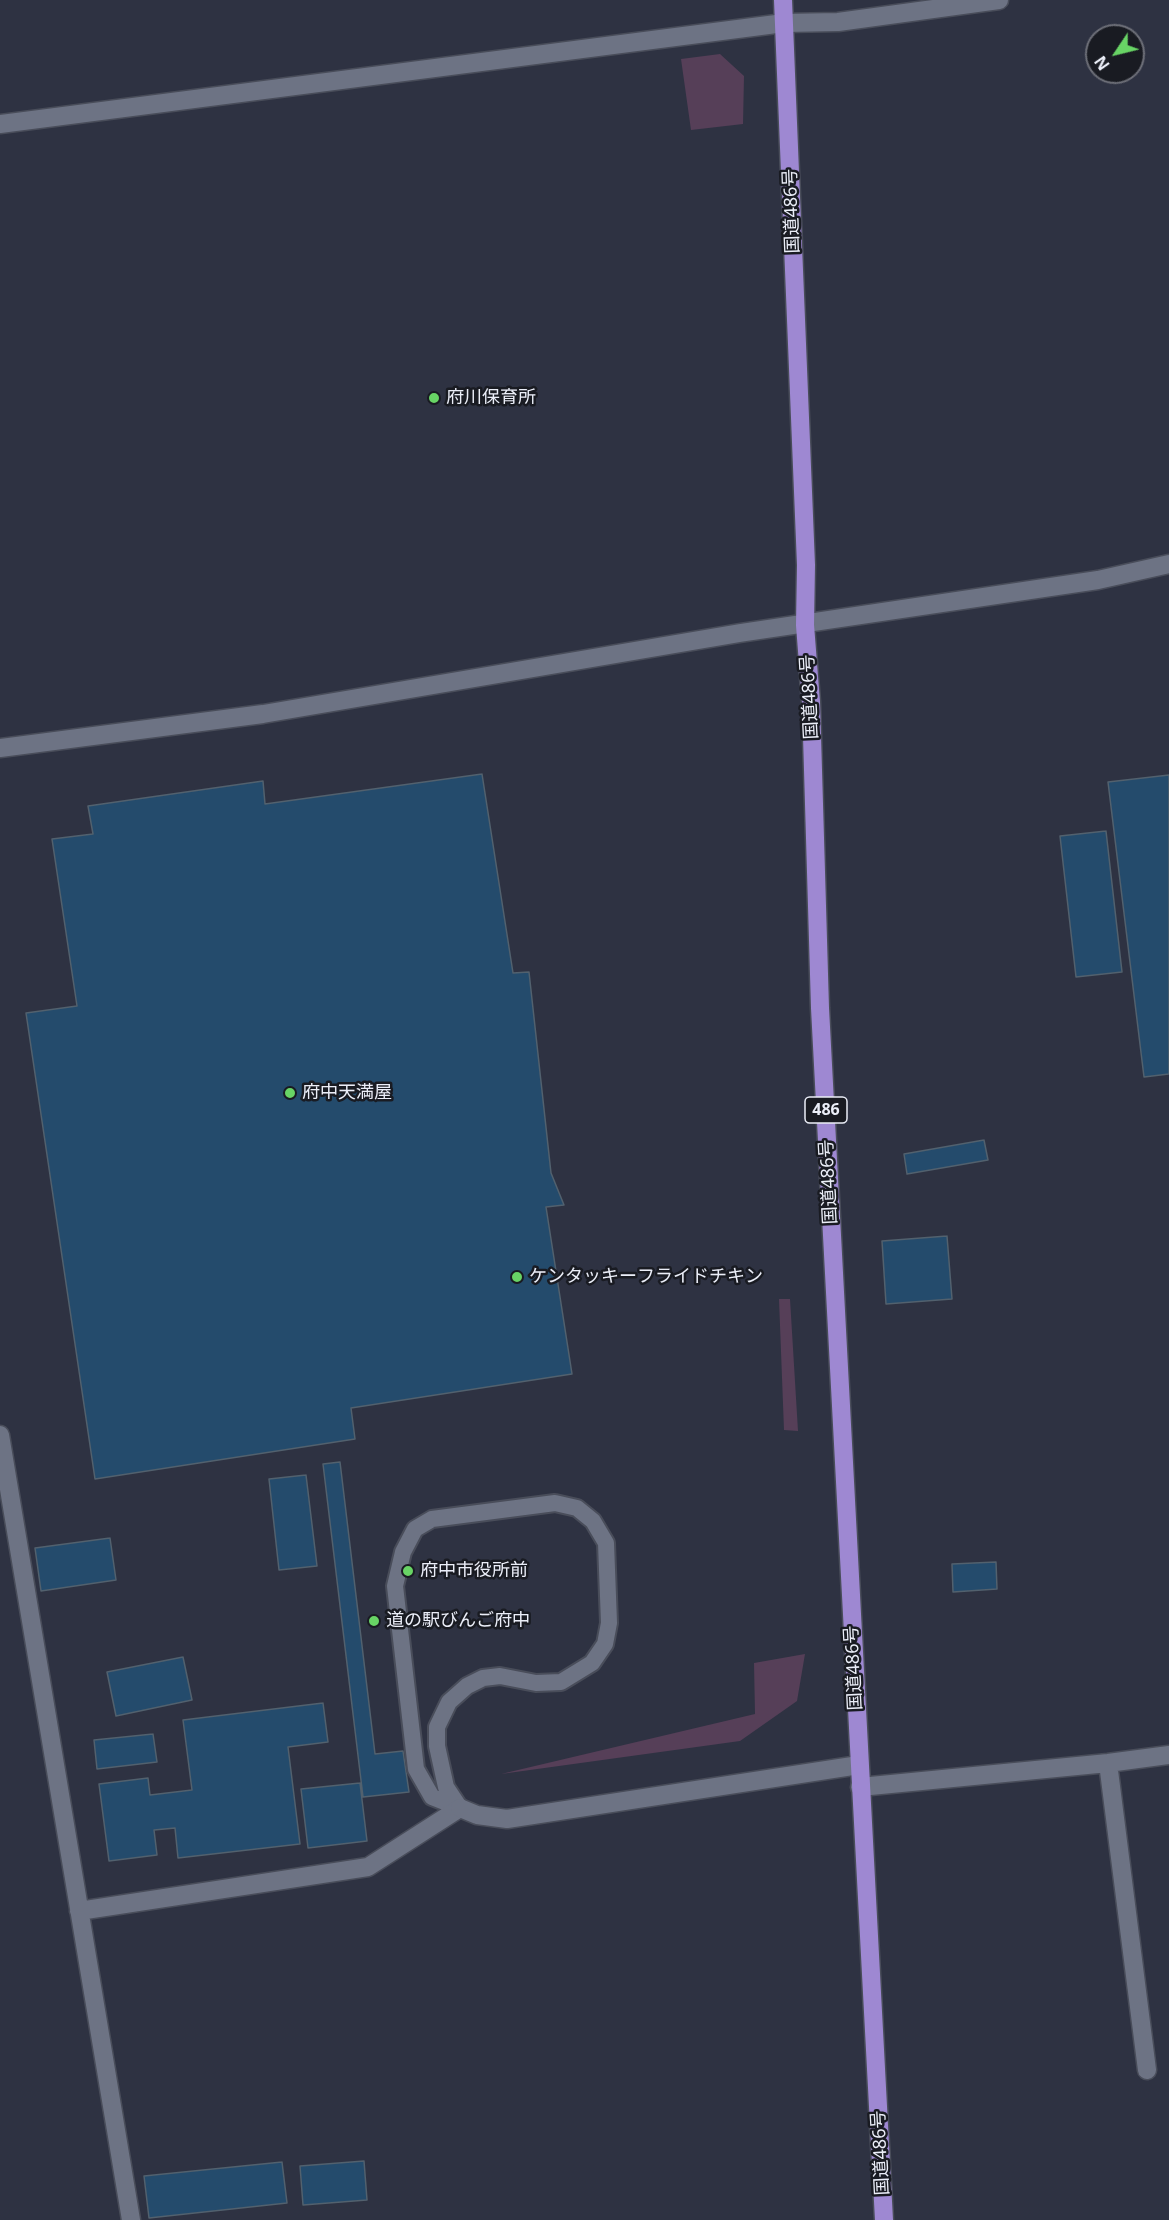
<!DOCTYPE html>
<meta charset="utf-8">
<style>
body{margin:0}
#map{position:relative;width:1169px;height:2220px;overflow:hidden;background:#2e3242;font-family:"Noto Sans",sans-serif}
canvas{display:block}
.north{position:absolute;left:1085px;top:24px;width:60px;height:60px;box-sizing:border-box;background:#191b22;border:2px solid #6d6f78;border-radius:50%;rotate:235deg;font-size:16px;font-weight:700;line-height:24px;text-align:center;color:#ebeef8}
.north::after{content:'';display:block;margin:auto;width:21px;height:27px;background:#68d465;clip-path:polygon(50% 0,100% 100%,50% 72%,0 100%)}
</style>
<div id="map">
<canvas width="1169" height="2220"></canvas>
<div class="north">N</div>
</div>
<script>
const g = document.querySelector('canvas').getContext('2d');
g.lineJoin = 'round';
function paint(path, color) {
  g.fillStyle = color;
  g.fill(path, 'evenodd');
}
function shape(rows) {
  const path = new Path2D();
  for (const r of rows) {
    path.moveTo(r[0], r[1]);
    for (let i = 2; i < r.length; i += 2) path.lineTo(r[i], r[i + 1]);
  }
  return path;
}
function stroke(path, color, width, dash) {
  g.strokeStyle = color;
  g.lineWidth = width;
  g.lineCap = dash ? 'butt' : 'round';
  g.setLineDash(dash || []);
  g.stroke(path);
}
function drawText(font, color, halo, rows, align = 'center') {
  g.font = font + ' "Noto Sans","Noto Sans JP",sans-serif';
  g.lineWidth = 5;
  g.setLineDash([]);
  g.textBaseline = 'middle';
  g.strokeStyle = halo;
  g.fillStyle = color;
  for (const [text, x, y, turn = 0] of rows) {
    g.save();
    g.translate(x, y);
    g.rotate((+turn || 0) * Math.PI / 180);
    g.textAlign = isNaN(turn) ? turn : align;
    if (halo) g.strokeText(text, 0, 0);
    g.fillText(text, 0, 0);
    g.restore();
  }
}
paint(shape([
 [720,54,744,76,743,124,691,130,681,59],
 [779,1299,790,1299,798,1431,784,1430],
 [805,1654,797,1701,740,1741,501,1774,755,1714,754,1663]
]), '#563f58');
const building = shape([
 [482,774,513,973,529,972,551,1173,564,1205,546,1207,572,1374,351,1408,355,1439,95,1479,26,1013,77,1006,52,839,93,834,88,806,263,781,265,804,482,774],
 [1169,775,1169,1074,1144,1077,1108,782,1169,775],
 [1106,831,1122,972,1076,977,1060,836,1106,831],
 [984,1140,988,1160,907,1174,904,1154,984,1140],
 [947,1236,952,1299,886,1304,882,1241,947,1236],
 [340,1462,375,1754,403,1751,409,1792,363,1797,323,1464,340,1462],
 [306,1475,317,1566,279,1570,269,1479,306,1475],
 [110,1538,116,1580,41,1591,35,1548,110,1538],
 [996,1562,997,1589,953,1592,952,1564,996,1562],
 [183,1657,192,1700,116,1716,107,1672,183,1657],
 [323,1703,328,1742,288,1747,300,1844,178,1858,175,1828,154,1830,157,1855,109,1861,99,1784,148,1778,150,1795,192,1790,183,1720,323,1703],
 [153,1734,157,1762,97,1769,94,1740,153,1734],
 [360,1783,367,1841,308,1848,301,1789,360,1783],
 [364,2161,367,2200,303,2205,300,2166,364,2161],
 [282,2162,287,2203,149,2218,144,2176,282,2162]
]);
paint(building, '#244b6c');
stroke(building, '#52616e', 1.5);
const service = shape([
 [555,1503,577,1508,593,1521,606,1543,609,1623,605,1644,592,1663,561,1682,536,1683,500,1676,483,1678,467,1686,449,1702,437,1727,437,1746,446,1787,460,1808,432,1797,416,1769,395,1586,403,1552,415,1529,432,1519,555,1503]
]);
const minor = shape([
 [0,124,784,23,838,22,999,0],
 [0,748,263,714,740,633,1098,580,1169,564],
 [0,1435,131,2220],
 [1108,1763,1147,2070],
 [860,1787,1108,1763,1169,1755],
 [79,1911,368,1867,460,1808]
]);
const tertiary = shape([
 [460,1808,477,1815,507,1819,859,1765]
]);
const trunk = shape([
 [783,0,806,565,805,625,811,702,820,1008,884,2220]
]);
stroke(service, '#494d5a', 20);
stroke(minor, '#494d5a', 21);
stroke(tertiary, '#494d5a', 21);
stroke(trunk, '#494d5a', 21);
stroke(service, '#6d7384', 16);
stroke(minor, '#6d7384', 18);
stroke(tertiary, '#6d7384', 18);
stroke(trunk, '#9e88d2', 18);
for (const [x, y, r, color] of [
 [434,398,6,"#68d465"],
 [290,1093,6,"#68d465"],
 [517,1277,6,"#68d465"],
 [408,1571,6,"#68d465"],
 [374,1621,6,"#68d465"]
]) {
  const dot = new Path2D();
  dot.arc(x, y, r, 0, 2 * Math.PI);
  g.fillStyle = color;
  g.fill(dot);
  stroke(dot, '#191b22', 2);
}
for (const [x, y, w] of [
 [826,1110,42]
]) {
  const box = new Path2D();
  box.roundRect(x - w / 2, y - 13, w, 26, 4.5);
  g.fillStyle = '#191b22';
  g.fill(box);
  stroke(box, '#ebeef8', 1.5);
}
drawText('bold 16px', '#ebeef8', null, [
 ["486",826,1110]
]);
drawText('18px', '#ebeef8', '#191b22', [
 ["国道486号",792,211,-92],
 ["国道486号",810,697,-93],
 ["国道486号",829,1182,-93],
 ["国道486号",854,1668,-93],
 ["国道486号",881,2153,-93]
]);
drawText('18px', '#ebeef8', '#191b22', [
 ["府川保育所",446,398],
 ["府中天満屋",302,1093],
 ["ケンタッキーフライドチキン",529,1277],
 ["府中市役所前",420,1571],
 ["道の駅びんご府中",386,1621]
], 'left');
</script>
